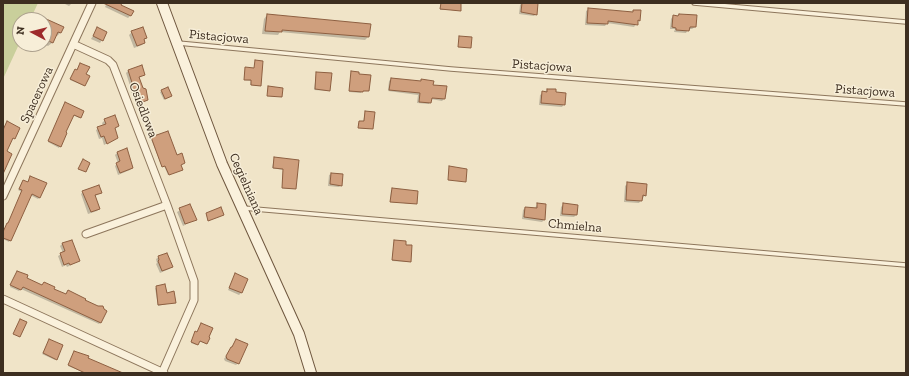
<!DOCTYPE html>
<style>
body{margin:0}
#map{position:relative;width:909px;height:376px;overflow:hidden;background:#f0e4c8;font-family:"Zilla Slab",serif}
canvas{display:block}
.frame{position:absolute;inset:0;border:4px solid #3d2e20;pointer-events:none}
.north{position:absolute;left:12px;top:12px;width:40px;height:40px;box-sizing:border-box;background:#f7eed8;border:1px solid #ada18e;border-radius:50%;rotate:277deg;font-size:11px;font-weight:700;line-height:16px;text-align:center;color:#3d2e20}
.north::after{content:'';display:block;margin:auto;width:14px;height:18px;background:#9e2a2b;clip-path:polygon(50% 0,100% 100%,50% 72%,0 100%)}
</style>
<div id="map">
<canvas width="909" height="376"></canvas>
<div class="frame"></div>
<div class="north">N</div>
</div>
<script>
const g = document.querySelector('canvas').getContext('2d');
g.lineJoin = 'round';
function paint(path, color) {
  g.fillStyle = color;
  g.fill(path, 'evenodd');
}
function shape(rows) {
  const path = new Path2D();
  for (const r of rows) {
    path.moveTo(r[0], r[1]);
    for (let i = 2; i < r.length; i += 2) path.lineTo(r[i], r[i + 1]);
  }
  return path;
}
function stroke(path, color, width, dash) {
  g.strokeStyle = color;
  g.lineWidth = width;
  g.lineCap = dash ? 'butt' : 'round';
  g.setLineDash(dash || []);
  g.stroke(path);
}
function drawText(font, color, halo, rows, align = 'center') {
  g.font = font + ' "Zilla Slab",serif';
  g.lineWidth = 3;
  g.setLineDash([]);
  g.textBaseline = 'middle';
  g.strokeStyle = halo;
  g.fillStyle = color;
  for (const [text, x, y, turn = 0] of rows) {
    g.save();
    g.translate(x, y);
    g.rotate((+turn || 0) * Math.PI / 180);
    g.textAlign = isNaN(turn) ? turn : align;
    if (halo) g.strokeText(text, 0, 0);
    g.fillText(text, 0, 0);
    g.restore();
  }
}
paint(shape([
 [3,3,38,3,30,20,20,20,20,42,3,79]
]), '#c9cf9b');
paint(shape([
 [63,3,72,3,69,6],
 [107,3,122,3,120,5,131,15,128,18,105,7],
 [441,3,460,3,460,10,440,10],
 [522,3,536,14,534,16,519,14,520,5],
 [735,3,741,3,739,6,735,6],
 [589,9,632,13,634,11,639,20,634,27,607,23,605,26,585,25,586,11],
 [267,15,368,37,365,40,280,32,278,35,262,34,264,19],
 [679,15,695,27,692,29,688,29,686,33,674,32,675,29,670,29,671,19,673,16,677,17],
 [44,19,63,27,60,33,57,36,55,35,52,43,48,46,44,44,44,20,43,20],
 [97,29,106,33,100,43,91,39],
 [132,32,146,37,143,40,144,43,142,45,134,48,129,35],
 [255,61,260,85,259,86,250,85,251,81,244,80,245,69,254,69],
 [79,65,85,75,84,86,70,80,74,71,77,71],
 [141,66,144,75,139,78,147,100,138,105,130,90,131,89,126,73,128,71],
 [352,72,368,91,362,91,361,93,349,92],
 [316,74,329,90,329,91,314,90],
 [391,79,420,82,422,80,432,85,445,87,444,99,442,101,431,99,429,104,417,103,418,95,388,91,389,81],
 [168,88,171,96,164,100,160,92],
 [547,90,555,93,564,104,562,107,539,105,540,95],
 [64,104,80,117,79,118,73,115,59,148,48,142],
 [365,112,372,128,372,129,358,128,358,123,363,122],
 [105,120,118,126,114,129,117,138,104,145,102,138,99,139,96,130,103,126,102,123],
 [152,138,180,165,181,170,168,175,164,166,162,167,151,139],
 [117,153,132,168,130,170,118,175,115,166,118,163,115,155],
 [274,158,298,161,294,189,282,188,283,170,272,168],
 [331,174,341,185,339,187,328,186,329,175],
 [30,178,40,197,38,199,30,195,9,242,3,239,3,232,8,224,22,192,18,190,22,182,23,181,28,183],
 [628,183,645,195,639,203,624,202,625,186],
 [391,190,392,190,416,204,390,202],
 [83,192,101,193,95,196,99,209,97,211,88,214,81,194],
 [538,204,544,220,542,222,522,219,523,210,525,208,535,209,536,206],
 [564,204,577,206,576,215,574,217,560,216,561,207],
 [190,205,196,219,183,226,177,212],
 [71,241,79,261,67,267,66,265,62,267,58,256,63,253,60,246,62,244],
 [394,241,410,261,409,262,392,261],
 [159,257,171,267,169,269,160,273,156,264,157,263,156,259],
 [17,272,25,279,65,295,68,291,84,301,106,311,100,323,99,324,21,289,19,291,10,287],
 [235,275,247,279,241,293,239,295,228,290],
 [165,285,166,294,175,302,158,306,155,288],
 [195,333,207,344,206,344,199,341,196,345,191,343],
 [236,340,238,363,236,365,225,361,224,359],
 [49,341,56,359,55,360,42,354],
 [74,353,112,373,85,373,68,366]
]), '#0003');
const building = shape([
 [103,3,122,3,121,5,134,11,131,16,103,3],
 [441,3,461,3,461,11,440,9,441,3],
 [522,3,538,3,537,15,521,12,522,3],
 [588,8,633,12,633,10,641,10,640,21,638,20,638,25,608,21,608,24,587,23,588,8],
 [267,14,371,24,369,37,282,30,282,32,265,31,267,14],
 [679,14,697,15,696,27,690,27,689,31,676,30,676,28,672,27,673,15,678,16,679,14],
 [44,18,64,27,61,33,58,32,53,43,44,39,44,18],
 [97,27,107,32,103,41,93,36,97,27],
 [143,27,147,38,144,39,145,43,137,46,131,31,143,27],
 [459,36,472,37,471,48,458,47,459,36],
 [255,60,263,61,261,86,251,85,251,80,244,80,245,67,254,68,255,60],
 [80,63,90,67,86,74,90,76,85,86,70,79,75,69,77,70,80,63],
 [142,65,145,75,139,77,143,88,146,89,148,100,140,103,132,87,133,86,128,70,142,65],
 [351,71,359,72,359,74,371,75,369,91,363,91,363,92,349,91,351,71],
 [316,72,332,73,330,91,315,89,316,72],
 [391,78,421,81,421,79,434,81,433,85,447,86,445,99,432,98,431,103,419,102,420,93,389,90,391,78],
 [268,86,283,88,282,97,267,96,268,86],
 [168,87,172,96,165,99,161,90,168,87],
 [547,89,556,89,556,92,566,93,565,105,541,103,542,91,547,92,547,89],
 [65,102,84,111,81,118,74,115,66,132,67,133,61,147,48,141,65,102],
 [365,111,375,112,373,129,358,128,359,121,364,121,365,111],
 [115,115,119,126,115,128,118,138,107,144,104,136,101,137,97,127,106,124,104,119,115,115],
 [7,121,20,128,15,139,13,138,7,151,12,154,3,174,3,130,7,121],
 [168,131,177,155,182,153,185,163,181,165,183,170,169,175,165,166,162,167,151,137,168,131],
 [127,148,133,168,120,173,116,163,120,161,117,152,127,148],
 [274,157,299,160,296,189,282,188,283,169,273,168,274,157],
 [83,159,90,163,86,172,78,169,83,159],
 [449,166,467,169,466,182,448,180,449,166],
 [331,173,343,174,342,186,330,184,331,173],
 [30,176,47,183,40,198,32,194,11,241,3,238,3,232,7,223,8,223,22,190,19,189,23,180,28,182,30,176],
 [627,182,647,184,646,196,643,195,642,201,626,200,627,182],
 [99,185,102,193,95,195,100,209,91,212,82,191,99,185],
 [392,188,418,191,417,204,390,202,392,188],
 [537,203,546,204,545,220,524,217,525,207,537,208,537,203],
 [563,203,578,205,577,215,562,214,563,203],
 [190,204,197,220,185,224,179,208,190,204],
 [221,207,224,215,208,221,206,213,221,207],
 [72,240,80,261,70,265,69,263,64,265,60,253,65,251,62,243,72,240],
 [394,240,406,241,406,245,412,245,411,262,392,260,394,240],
 [167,253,173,267,162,271,158,261,159,260,158,256,167,253],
 [17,271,28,275,27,278,42,285,44,282,55,287,54,289,66,294,68,290,86,299,85,300,98,306,103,306,104,309,107,311,101,323,23,287,21,290,10,285,17,271],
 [235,273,248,279,242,293,229,288,235,273],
 [165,284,167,293,174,291,176,303,158,305,156,286,165,284],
 [20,319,27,322,20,337,13,334,20,319],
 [201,323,213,328,209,337,210,338,207,344,200,341,198,345,191,342,195,331,197,332,201,323],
 [49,339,63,345,57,360,43,353,49,339],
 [236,339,248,344,239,364,227,359,226,356,231,347,232,347,236,339],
 [74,351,89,356,88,358,123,373,85,373,68,365,74,351]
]);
paint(building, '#cf9f7d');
stroke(building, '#8d5f41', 1);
const lane = shape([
 [694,3,906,22],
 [178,43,451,69,906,104],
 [243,208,906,265]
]);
const street = shape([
 [73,44,108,60,113,65,167,205,194,281,194,300,162,373],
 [3,196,92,3],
 [86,234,167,205],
 [3,299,164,373]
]);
const secondary = shape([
 [162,3,222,164,299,334,311,373]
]);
stroke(lane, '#8d765c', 5.5);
stroke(street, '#8d765c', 9);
stroke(secondary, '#6f573f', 12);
stroke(lane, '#faf1dc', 3.5);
stroke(street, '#faf1dc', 7);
stroke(secondary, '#faf1dc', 10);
drawText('13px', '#3d2e20', '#f7eed8', [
 ["Pistacjowa",219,37,5],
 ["Pistacjowa",542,66,4],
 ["Pistacjowa",865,91,4],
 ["Spacerowa",37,95,-65],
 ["Osiedlowa",143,110,69],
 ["Cegielniana",246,184,66],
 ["Chmielna",575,226,5]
]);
</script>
